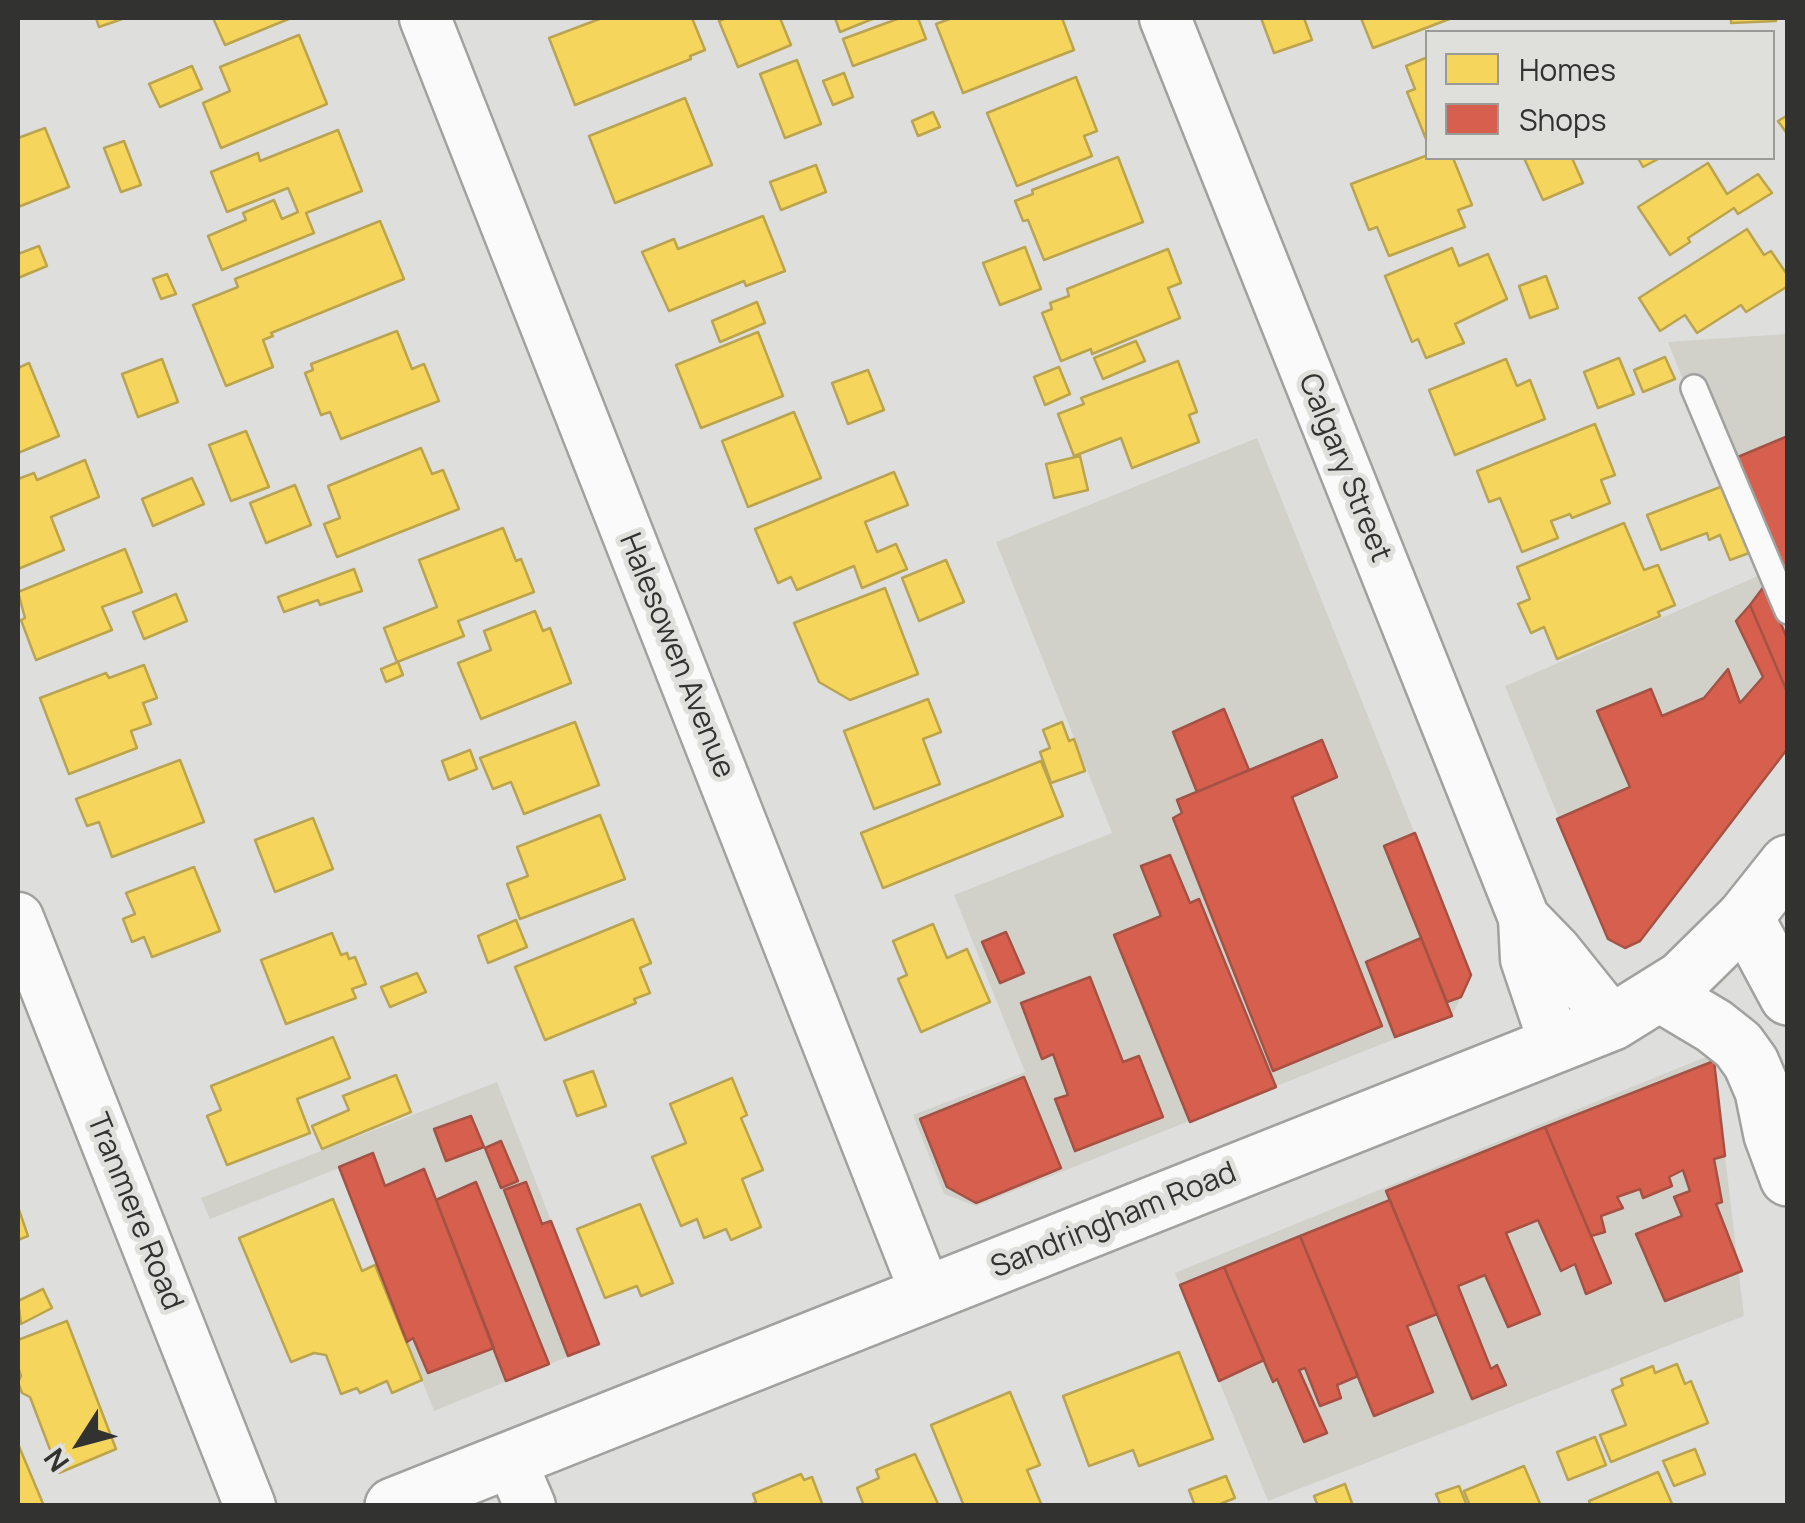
<!DOCTYPE html>
<style>
body{margin:0}
#map{position:relative;width:1805px;height:1523px;overflow:hidden;background:#dededc;font-family:Manrope,sans-serif}
canvas{display:block}
.frame{position:absolute;inset:0;border:20px solid #323231;pointer-events:none}
.legend{position:absolute;left:1425px;top:30px;width:350px;height:130px;box-sizing:border-box;background:#dfdfdb;border:2px solid #9a9a97;margin:0;padding:12px 18px;list-style:none;font-size:30px;color:#323231}
.legend li{display:flex;align-items:center;gap:20px;height:50px}
.legend b{width:50px;border:2px solid #9a9a97}
.north{position:absolute;left:30px;top:1393px;width:100px;height:100px;-webkit-text-stroke:8px #dfdfdb;paint-order:stroke;rotate:234deg;font-size:28px;font-weight:700;line-height:40px;text-align:center;color:#323231}
.north::after{content:'';display:block;margin:auto;width:35px;height:45px;background:#323231;clip-path:polygon(50% 0,100% 100%,50% 72%,0 100%)}
</style>
<div id="map">
<canvas width="1805" height="1523"></canvas>
<div class="frame"></div>
<ul class="legend">
<li><b style="height:28px;background:#f6d55c"></b>Homes</li>
<li><b style="height:28px;background:#d6604d"></b>Shops</li>
</ul>
<div class="north">N</div>
</div>
<script>
const g = document.querySelector('canvas').getContext('2d');
g.lineJoin = 'round';
function paint(path, color) {
  g.fillStyle = color;
  g.fill(path, 'evenodd');
}
function shape(rows) {
  const path = new Path2D();
  for (const r of rows) {
    path.moveTo(r[0], r[1]);
    for (let i = 2; i < r.length; i += 2) path.lineTo(r[i], r[i + 1]);
  }
  return path;
}
function stroke(path, color, width, dash) {
  g.strokeStyle = color;
  g.lineWidth = width;
  g.lineCap = dash ? 'butt' : 'round';
  g.setLineDash(dash || []);
  g.stroke(path);
}
function drawText(font, color, halo, rows, align = 'center') {
  g.font = font + ' Manrope,sans-serif';
  g.lineWidth = 10;
  g.setLineDash([]);
  g.textBaseline = 'middle';
  g.strokeStyle = halo;
  g.fillStyle = color;
  for (const [text, x, y, turn = 0] of rows) {
    g.save();
    g.translate(x, y);
    g.rotate((+turn || 0) * Math.PI / 180);
    g.textAlign = isNaN(turn) ? turn : align;
    if (halo) g.strokeText(text, 0, 0);
    g.fillText(text, 0, 0);
    g.restore();
  }
}
paint(shape([
 [1787,334,1787,748,1640,941,1625,948,1608,939,1505,686,1760,575,1668,342],
 [1257,438,1471,975,1452,1016,976,1206,944,1194,913,1115,1025,1072,954,895,1112,833,996,542],
 [1713,1054,1744,1316,1268,1501,1175,1273],
 [497,1082,599,1344,434,1411,339,1168,210,1219,201,1198]
]), '#d1d1ca');
const homes = shape([
 [96,18,125,18,99,27,96,18],
 [213,18,291,18,225,45,213,18],
 [602,18,692,18,705,50,690,56,691,59,575,105,549,38,602,18],
 [726,18,780,18,791,45,738,67,719,21,726,18],
 [835,18,875,18,840,32,835,18],
 [900,18,918,18,926,39,853,66,843,39,900,18],
 [952,18,1062,18,1074,50,963,93,936,24,952,18],
 [1261,18,1304,18,1312,40,1274,53,1261,18],
 [1361,18,1452,18,1373,48,1361,18],
 [1731,18,1776,18,1776,21,1731,23,1731,18],
 [299,35,327,104,221,148,203,103,230,91,220,67,299,35],
 [1428,57,1428,139,1426,139,1407,92,1415,89,1406,66,1428,57],
 [797,60,821,124,785,138,760,74,797,60],
 [192,66,202,89,160,107,149,84,192,66],
 [844,73,853,97,833,105,823,81,844,73],
 [1076,77,1097,131,1084,136,1092,156,1017,186,987,113,1076,77],
 [685,98,712,165,615,203,589,136,685,98],
 [933,112,940,127,918,136,912,121,933,112],
 [1788,115,1788,135,1778,121,1788,115],
 [45,128,69,187,18,207,18,138,45,128],
 [338,130,362,191,306,213,314,233,222,270,208,236,246,220,243,213,274,200,282,219,298,212,288,188,227,212,211,172,258,153,260,161,338,130],
 [124,141,141,185,121,192,104,148,124,141],
 [1428,155,1428,158,1453,158,1472,205,1458,210,1465,227,1389,256,1377,227,1369,230,1351,184,1428,155],
 [1118,157,1143,222,1044,260,1028,220,1023,221,1015,201,1033,194,1032,190,1118,157],
 [1524,158,1572,158,1583,183,1543,200,1524,158],
 [1638,158,1660,158,1643,167,1638,158],
 [1708,163,1727,194,1758,174,1772,193,1738,214,1734,208,1688,238,1690,242,1670,255,1638,207,1708,163],
 [816,165,826,192,781,210,770,182,816,165],
 [763,216,785,271,746,286,744,281,669,311,642,252,674,239,678,249,763,216],
 [380,221,404,279,271,333,273,336,263,340,273,367,226,386,193,305,238,287,235,279,380,221],
 [1747,229,1764,255,1771,251,1788,276,1788,286,1746,312,1741,305,1697,333,1685,315,1660,331,1639,298,1747,229],
 [39,246,47,266,18,278,18,254,39,246],
 [1025,247,1041,289,1000,305,983,263,1025,247],
 [1452,248,1459,266,1488,254,1507,299,1455,324,1464,343,1426,358,1418,339,1412,342,1385,276,1452,248],
 [1168,249,1181,283,1168,288,1180,318,1092,354,1091,349,1061,361,1042,313,1052,309,1050,303,1069,296,1067,289,1168,249],
 [167,274,176,294,161,299,153,279,167,274],
 [1546,276,1558,308,1530,318,1519,286,1546,276],
 [757,302,765,323,720,342,712,321,757,302],
 [397,331,412,369,424,364,439,401,341,439,330,412,321,415,305,373,313,370,311,364,397,331],
 [758,332,783,396,701,428,676,365,758,332],
 [1136,341,1145,361,1103,379,1094,358,1136,341],
 [1665,357,1675,379,1643,392,1634,370,1665,357],
 [1619,358,1634,394,1598,408,1584,372,1619,358],
 [162,359,178,402,138,417,122,374,162,359],
 [1506,359,1517,386,1530,380,1545,419,1455,455,1429,390,1506,359],
 [1178,361,1197,412,1189,415,1199,442,1132,468,1121,438,1074,456,1058,414,1084,404,1081,398,1178,361],
 [29,363,59,436,18,453,18,368,29,363],
 [1059,367,1070,394,1045,405,1034,377,1059,367],
 [868,370,884,410,848,424,832,383,868,370],
 [794,412,821,478,748,507,722,441,794,412],
 [1595,424,1615,475,1601,480,1610,503,1572,518,1570,514,1551,521,1558,538,1522,552,1500,498,1489,502,1477,471,1595,424],
 [246,431,269,487,231,501,209,445,246,431],
 [421,448,432,474,443,470,459,509,337,557,324,524,340,518,328,486,421,448],
 [1080,456,1088,490,1054,498,1046,464,1080,456],
 [85,460,99,497,51,517,64,550,18,569,18,479,34,473,37,480,85,460],
 [894,472,908,505,865,522,877,552,896,544,907,569,862,588,854,566,797,590,791,577,778,583,755,529,894,472],
 [192,478,204,504,153,526,142,499,192,478],
 [295,485,311,525,266,543,250,503,295,485],
 [1723,486,1749,553,1730,560,1720,535,1709,540,1707,533,1661,550,1647,515,1723,486],
 [1624,523,1644,570,1658,565,1675,605,1658,612,1660,616,1557,659,1544,627,1531,633,1518,604,1530,599,1517,567,1624,523],
 [503,528,516,561,521,559,534,592,458,621,464,636,397,662,384,628,437,607,419,560,503,528],
 [125,549,142,592,102,607,112,630,36,660,21,620,25,618,18,592,125,549],
 [946,560,964,602,919,621,902,578,946,560],
 [354,569,362,591,320,605,318,600,284,612,278,597,354,569],
 [885,588,918,674,850,700,819,682,794,623,885,588],
 [176,594,187,621,144,639,133,612,176,594],
 [535,611,543,631,550,628,571,683,481,719,458,663,491,650,484,631,535,611],
 [398,662,403,675,386,682,381,669,398,662],
 [144,665,157,698,143,703,151,724,131,731,137,748,69,774,40,698,106,673,109,678,144,665],
 [928,699,941,732,923,739,940,784,874,809,844,731,928,699],
 [575,722,599,785,524,814,511,782,493,789,480,758,575,722],
 [1062,722,1069,741,1074,739,1085,771,1051,783,1040,752,1050,748,1043,730,1062,722],
 [470,750,477,769,449,780,442,761,470,750],
 [180,760,204,822,112,857,99,822,87,826,76,799,180,760],
 [1041,761,1063,816,883,888,861,833,1041,761],
 [600,815,625,879,520,919,507,884,528,876,517,847,600,815],
 [313,818,333,869,275,892,255,840,313,818],
 [194,867,220,931,152,957,144,937,132,942,123,919,135,914,126,893,194,867],
 [633,919,651,963,640,968,650,993,634,999,636,1003,545,1040,515,967,633,919],
 [516,920,527,947,488,963,478,936,516,920],
 [933,924,947,958,967,949,990,1002,921,1032,898,979,907,975,893,941,933,924],
 [332,933,341,955,347,953,349,959,355,957,366,984,352,989,356,998,286,1024,261,960,332,933],
 [417,973,426,992,390,1007,381,987,417,973],
 [333,1037,350,1078,297,1099,310,1133,227,1165,207,1116,221,1110,211,1086,333,1037],
 [593,1071,606,1106,577,1116,564,1081,593,1071],
 [396,1075,411,1112,322,1149,312,1126,349,1110,343,1096,396,1075],
 [732,1078,747,1115,741,1118,763,1170,742,1179,761,1227,731,1240,726,1229,704,1238,697,1219,681,1226,652,1157,686,1143,670,1104,732,1078],
 [333,1199,362,1271,375,1265,422,1380,392,1393,387,1381,360,1393,357,1388,341,1394,326,1355,314,1353,291,1362,239,1238,333,1199],
 [640,1204,673,1283,641,1296,637,1286,605,1298,577,1229,640,1204],
 [18,1207,28,1236,18,1240,18,1207],
 [43,1289,52,1308,21,1324,18,1301,43,1289],
 [67,1321,116,1449,59,1473,30,1397,22,1393,18,1382,21,1376,18,1367,18,1340,67,1321],
 [1179,1352,1213,1439,1139,1466,1133,1450,1089,1466,1063,1396,1179,1352],
 [1677,1364,1685,1384,1691,1381,1708,1423,1611,1462,1600,1435,1626,1425,1612,1390,1623,1385,1621,1379,1653,1366,1655,1373,1677,1364],
 [1010,1392,1040,1465,1027,1470,1042,1506,964,1506,931,1425,1010,1392],
 [1595,1437,1606,1465,1568,1480,1557,1452,1595,1437],
 [18,1444,44,1506,18,1506,18,1444],
 [1695,1449,1705,1474,1674,1486,1663,1461,1695,1449],
 [915,1454,939,1506,864,1506,857,1488,879,1478,876,1470,915,1454],
 [1524,1466,1541,1506,1470,1506,1464,1491,1524,1466],
 [1658,1472,1673,1506,1591,1506,1589,1501,1658,1472],
 [801,1474,804,1480,812,1477,823,1506,749,1506,756,1502,753,1494,801,1474],
 [1226,1476,1235,1498,1215,1506,1195,1506,1189,1490,1226,1476],
 [1345,1484,1353,1506,1318,1506,1314,1496,1345,1484],
 [1459,1486,1467,1506,1441,1506,1436,1494,1459,1486]
]);
paint(homes, '#f6d55c');
stroke(homes, '#bba44f', 2.5);
const shops = shape([
 [1788,436,1788,593,1733,459,1788,436],
 [1765,585,1788,641,1788,694,1750,605,1765,585],
 [1750,605,1788,694,1788,748,1640,941,1625,948,1608,939,1557,819,1630,787,1597,711,1651,689,1662,716,1704,698,1728,669,1740,703,1763,677,1736,621,1750,605],
 [1224,709,1249,770,1197,792,1173,732,1224,709],
 [1322,740,1337,777,1292,797,1382,1026,1273,1071,1173,818,1182,813,1177,800,1322,740],
 [1415,833,1471,975,1461,997,1447,1002,1384,846,1415,833],
 [1170,855,1190,903,1199,899,1276,1087,1190,1122,1114,935,1161,916,1141,866,1170,855],
 [1006,932,1024,973,1000,983,982,942,1006,932],
 [1421,938,1452,1016,1395,1037,1366,962,1421,938],
 [1090,977,1123,1062,1139,1056,1163,1117,1075,1151,1055,1099,1068,1095,1053,1054,1042,1059,1021,1003,1090,977],
 [1714,1061,1725,1156,1714,1159,1722,1202,1716,1204,1742,1271,1665,1301,1636,1234,1682,1216,1674,1197,1690,1191,1683,1170,1669,1177,1672,1186,1643,1198,1640,1189,1617,1197,1623,1208,1601,1216,1605,1232,1591,1236,1545,1127,1714,1061],
 [1024,1077,1061,1168,976,1203,947,1187,920,1119,1024,1077],
 [471,1116,484,1147,446,1161,434,1129,471,1116],
 [1545,1127,1611,1283,1586,1294,1575,1264,1561,1271,1538,1220,1506,1233,1540,1314,1508,1327,1485,1275,1458,1286,1491,1369,1497,1365,1506,1385,1472,1399,1386,1191,1545,1127],
 [501,1141,518,1181,501,1188,485,1148,501,1141],
 [373,1153,385,1186,424,1169,494,1348,428,1373,413,1338,407,1342,339,1167,373,1153],
 [476,1182,549,1364,506,1381,436,1200,476,1182],
 [526,1182,542,1224,551,1221,599,1344,568,1356,504,1190,526,1182],
 [1390,1200,1437,1314,1407,1326,1433,1392,1374,1416,1300,1236,1390,1200],
 [1300,1236,1358,1376,1337,1385,1341,1398,1320,1406,1305,1368,1299,1370,1327,1433,1304,1442,1277,1379,1273,1382,1224,1267,1300,1236],
 [1224,1267,1264,1360,1219,1381,1180,1285,1224,1267]
]);
paint(shops, '#d6604d');
stroke(shops, '#a55245', 2.5);
const service = shape([
 [1694,388,1788,611]
]);
const minor = shape([
 [425,18,927,1296],
 [1165,18,1524,918,1526,959,1555,1045],
 [18,918,250,1506],
 [1524,918,1556,951,1613,1022],
 [510,1459,530,1506]
]);
const tertiary = shape([
 [1745,917,1788,997],
 [1662,995,1714,1026,1738,1045,1751,1063,1763,1091,1772,1135,1788,1178]
]);
const primary = shape([
 [393,1506,1613,1022,1682,979,1745,917,1788,863]
]);
stroke(service, '#a1a1a0', 30);
stroke(minor, '#a1a1a0', 55);
stroke(tertiary, '#a1a1a0', 60);
stroke(primary, '#a1a1a0', 60);
stroke(service, '#fafafa', 25);
stroke(minor, '#fafafa', 50);
stroke(tertiary, '#fafafa', 55);
stroke(primary, '#fafafa', 55);
drawText('30px', '#323231', '#dfdfdb', [
 ["Calgary Street",1344,468,68],
 ["Halesowen Avenue",676,656,68],
 ["Tranmere Road",134,1212,68],
 ["Sandringham Road",1114,1221,-22]
]);
</script>
